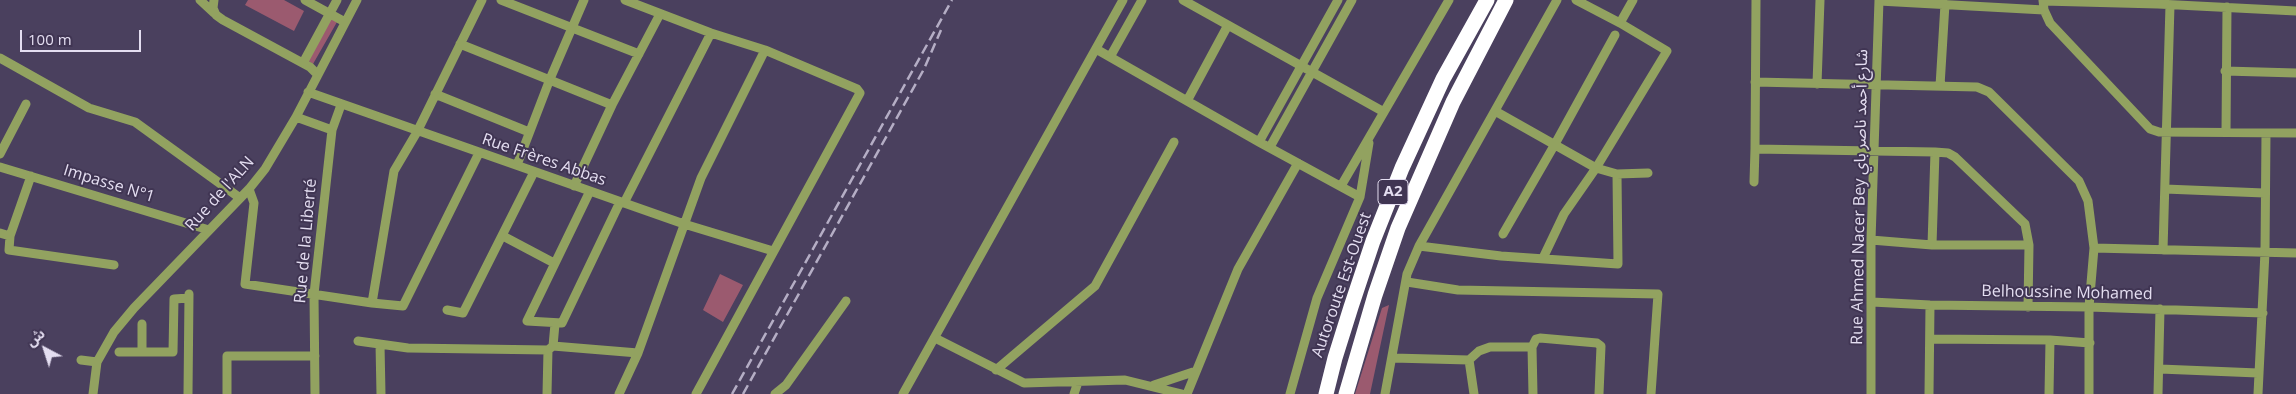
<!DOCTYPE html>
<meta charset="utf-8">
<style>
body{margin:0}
#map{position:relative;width:2296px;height:394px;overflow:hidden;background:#4a405e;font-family:"Open Sans","Noto Sans Arabic",sans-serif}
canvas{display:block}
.north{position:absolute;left:20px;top:324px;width:50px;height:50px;-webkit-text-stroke:4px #403553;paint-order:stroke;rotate:320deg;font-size:14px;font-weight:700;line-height:20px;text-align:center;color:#e4def1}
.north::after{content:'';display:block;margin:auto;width:18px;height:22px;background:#e4def1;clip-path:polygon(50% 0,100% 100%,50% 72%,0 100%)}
.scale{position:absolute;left:20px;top:30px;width:121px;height:22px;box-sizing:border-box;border:2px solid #e4def1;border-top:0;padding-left:6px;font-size:15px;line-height:18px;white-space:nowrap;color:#e4def1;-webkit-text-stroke:4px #403553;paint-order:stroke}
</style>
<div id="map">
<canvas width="2296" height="394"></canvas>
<div class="north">ش</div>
<div class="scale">100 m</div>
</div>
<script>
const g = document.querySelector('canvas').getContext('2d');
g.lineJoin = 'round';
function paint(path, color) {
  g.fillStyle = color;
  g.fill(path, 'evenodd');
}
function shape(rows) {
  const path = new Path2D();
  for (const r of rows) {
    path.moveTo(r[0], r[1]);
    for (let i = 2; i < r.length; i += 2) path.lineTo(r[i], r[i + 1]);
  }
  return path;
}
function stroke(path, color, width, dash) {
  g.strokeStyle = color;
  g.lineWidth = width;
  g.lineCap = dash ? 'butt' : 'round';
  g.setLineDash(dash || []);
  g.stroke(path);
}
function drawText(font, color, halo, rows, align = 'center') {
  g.font = font + ' "Open Sans","Noto Sans Arabic",sans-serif';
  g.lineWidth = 4;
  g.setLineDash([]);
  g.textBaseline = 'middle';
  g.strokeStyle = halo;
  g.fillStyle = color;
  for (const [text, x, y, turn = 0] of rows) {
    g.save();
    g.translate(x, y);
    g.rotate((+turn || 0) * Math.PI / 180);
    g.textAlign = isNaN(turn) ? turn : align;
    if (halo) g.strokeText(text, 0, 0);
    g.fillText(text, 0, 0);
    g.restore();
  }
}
paint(shape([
 [248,0,284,0,304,11,294,31,245,5],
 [330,18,337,22,313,64,307,60],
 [720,274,743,285,723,322,703,310],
 [1389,305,1370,394,1355,394,1382,308]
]), '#9b5a6f');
stroke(shape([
 [200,0,214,13],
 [214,0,213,8,216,15,223,20,310,67,317,74],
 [305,0,345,22],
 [501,0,639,54],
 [625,0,711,33,765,50,857,89,860,93,696,394],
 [1183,0,1384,112],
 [1576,0,1620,23,1633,0],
 [1756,0,1755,149,1935,152,1948,153,1955,157,2025,224,2029,245,2028,307],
 [2043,0,2044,10,2050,23,2150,129,2159,132,2296,133],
 [1879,1,2044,10],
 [2043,1,2158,4,2296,11],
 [460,44,612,105],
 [1096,49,1259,142,1360,197,1317,298,1290,394],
 [1110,57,1142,0],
 [0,58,89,108,135,122,240,198],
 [303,63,337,0],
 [2225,71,2296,73],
 [1755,82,1977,87,1989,92,2079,181,2088,201,2094,248,2089,307,2089,394],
 [1817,84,1820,0],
 [1940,86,1945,4],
 [308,92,684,224,773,251],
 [435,94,529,132],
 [1187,101,1228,25],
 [1495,111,1596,168,1617,174,1648,173],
 [296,117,332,130,314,294,315,394],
 [332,130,341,105],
 [2226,132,2227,7],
 [1259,142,1338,0],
 [1270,147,1352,0],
 [0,154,26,104],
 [517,165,550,79,584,0],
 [0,167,209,230],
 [31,176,10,236,9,250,114,265],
 [1754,182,1755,149],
 [574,186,612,105,660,14],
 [1341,186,1449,0],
 [249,189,254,203,245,284,372,303,394,171,417,132,482,0],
 [2165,189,2264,193],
 [590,191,527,321,562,323,620,202],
 [1360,197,1369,143],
 [624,203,711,33],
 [0,233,10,236],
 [1503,234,1555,144,1615,35],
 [503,236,554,263],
 [1871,240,1932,245,2029,245],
 [1932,245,1935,152],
 [1419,246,1501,256,1618,264,1617,174],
 [2094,248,2296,253],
 [2163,250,2170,5],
 [1543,258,1564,214,1596,168,1667,51,1620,23],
 [1407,282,1458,290,1658,294,1651,394],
 [1872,302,1930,305,2089,307,2263,313],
 [372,303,403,306,479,153],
 [447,310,463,313,534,172],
 [935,338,1024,383,1125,380,1182,394],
 [1930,339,2050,340,2090,343],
 [358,341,408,348,548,350,553,346,638,353,701,178,765,50],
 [380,344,381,394],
 [553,346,555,324],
 [119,352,173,352,174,299,189,298],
 [142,352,142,324],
 [1393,358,1469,360],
 [81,360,97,362],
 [2160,369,2258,373],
 [996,370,1095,286,1174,142],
 [1154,385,1196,371],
 [93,394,97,362,114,332,134,308,249,189,265,169,296,117,357,0],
 [188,394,189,294],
 [227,394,227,356,315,356],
 [547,394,548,350],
 [619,394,638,353],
 [775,394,786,385,846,301],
 [903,394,1123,0],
 [1074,394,1078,382],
 [1187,394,1238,269,1298,163],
 [1385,394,1407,274,1419,246,1557,0],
 [1474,394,1469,360,1479,351,1490,347,1532,347],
 [1533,394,1532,347,1536,339,1540,338,1597,343,1601,346,1599,394],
 [1871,394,1871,240,1879,0],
 [1929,394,1930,305],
 [2049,394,2050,340],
 [2158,394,2160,309],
 [2258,394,2265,252,2266,133]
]), '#92a260', 9);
stroke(shape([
 [1326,394,1335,358,1351,307,1373,241,1402,168,1443,79,1487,0],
 [1346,394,1375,295,1398,228,1453,102,1506,0]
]), '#fff', 15);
stroke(shape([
 [732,394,952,0],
 [743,394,924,69,941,30]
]), '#b5aec5', 2.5, [10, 5]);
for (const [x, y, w] of [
 [1393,192,30]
]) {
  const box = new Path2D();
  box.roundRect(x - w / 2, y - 12.5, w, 25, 4);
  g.fillStyle = '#403553';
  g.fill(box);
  stroke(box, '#e4def1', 1);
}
drawText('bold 15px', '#e4def1', null, [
 ["A2",1393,192]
]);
drawText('16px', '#e4def1', '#403553', [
 ["Rue Frères Abbas",544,160,19],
 ["Impasse N°1",109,184,17],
 ["Rue de l'ALN",220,194,-48],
 ["Rue Ahmed Nacer Bey شارع أحمد ناصر باي",1860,197,-89],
 ["Rue de la Liberté",306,241,-85],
 ["Autoroute Est-Ouest",1342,285,-71],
 ["Belhoussine Mohamed",2067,293,1]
]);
</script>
